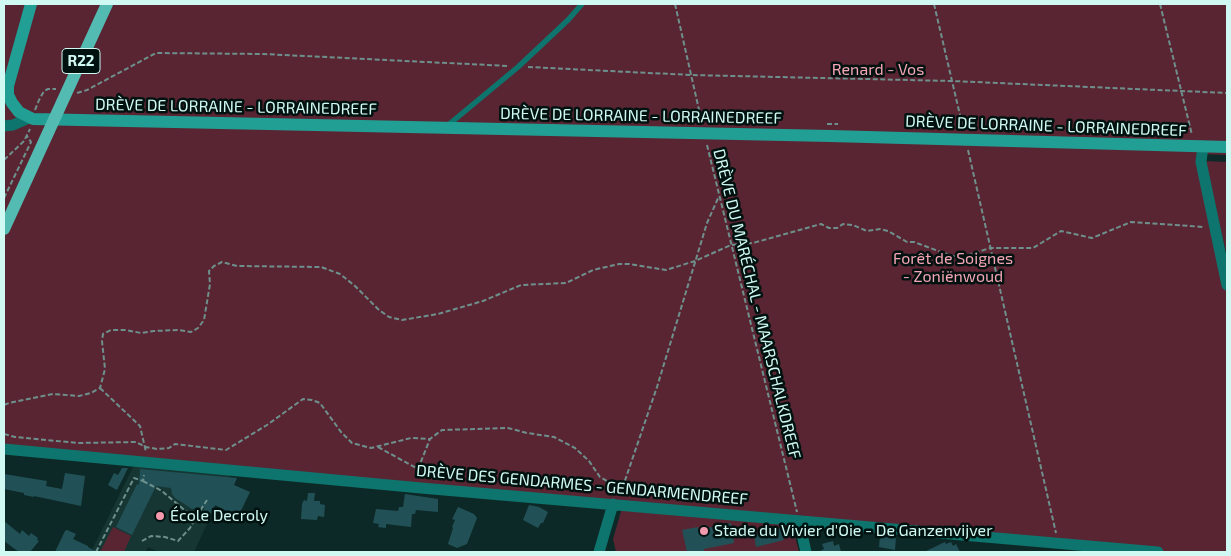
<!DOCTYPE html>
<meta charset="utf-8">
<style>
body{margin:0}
#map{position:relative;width:1231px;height:556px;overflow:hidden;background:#0d2927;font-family:"Exo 2",sans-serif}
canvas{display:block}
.frame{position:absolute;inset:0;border:5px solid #d0f9f3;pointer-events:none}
</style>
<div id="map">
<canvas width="1231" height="556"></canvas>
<div class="frame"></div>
</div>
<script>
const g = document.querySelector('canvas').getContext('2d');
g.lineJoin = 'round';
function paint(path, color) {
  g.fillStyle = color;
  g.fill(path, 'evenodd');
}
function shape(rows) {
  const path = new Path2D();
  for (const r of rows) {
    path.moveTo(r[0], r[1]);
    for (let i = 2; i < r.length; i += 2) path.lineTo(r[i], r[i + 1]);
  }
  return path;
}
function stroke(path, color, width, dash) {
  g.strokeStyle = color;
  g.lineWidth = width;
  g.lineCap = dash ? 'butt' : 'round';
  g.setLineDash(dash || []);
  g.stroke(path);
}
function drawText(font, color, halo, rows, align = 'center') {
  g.font = font + ' "Exo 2",sans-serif';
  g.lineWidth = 5;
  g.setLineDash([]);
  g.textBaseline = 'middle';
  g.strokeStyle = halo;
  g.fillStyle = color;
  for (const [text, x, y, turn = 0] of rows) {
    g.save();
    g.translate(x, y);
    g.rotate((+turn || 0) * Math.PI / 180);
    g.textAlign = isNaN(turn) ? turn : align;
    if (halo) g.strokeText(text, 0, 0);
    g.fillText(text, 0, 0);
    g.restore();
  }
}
paint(shape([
 [134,465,231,473,194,552,159,552,148,547,145,552,91,552]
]), '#163633');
paint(shape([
 [4,4,1227,4,1227,155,1199,154,1227,287,1227,552,1165,552,4,447],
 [1204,161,1227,162,1227,256],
 [622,508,792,524,799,552,616,552,613,539],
 [113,527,131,536,124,552,100,552]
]), '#5a2532');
paint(shape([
 [122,468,128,468,117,490,108,485,114,473,118,475],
 [140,469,237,478,234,485,250,492,238,517,215,505,207,521,200,516,205,507,192,509,175,498,172,494,171,488,156,486,132,535,116,527,137,484,139,485],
 [65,473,85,476,81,506,34,496,34,497,24,495,24,493,4,489,4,474,47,481,46,486,62,489],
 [308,493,315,493,314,501,320,501,320,504,325,505,324,517,318,516,317,520,301,519,302,504,304,500,307,501],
 [405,494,438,499,438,512,416,510,415,514,412,514,411,527,386,524,386,528,378,527,379,524,373,523,376,509,398,511,399,507,403,507],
 [529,505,539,507,548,512,543,523,541,523,538,528,523,520],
 [458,507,474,514,477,518,467,544,457,548,448,544,453,528,452,527,455,520,452,519],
 [4,521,20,534,22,530,29,536,31,533,38,538,37,540,39,541,30,552,19,552,4,541],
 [731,523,734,543,704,549,704,552,687,552,682,530,698,527,698,530],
 [781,528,784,540,756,547,754,535],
 [67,530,76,534,73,539,88,546,88,547,97,552,55,552,65,531],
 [880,535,896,537,895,550,879,547],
 [833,541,834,546,839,544,841,552,818,552,824,549,822,544],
 [945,542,946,544,951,542,953,546,956,544,960,552,924,552]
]), '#215157');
stroke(shape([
 [675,4,702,123],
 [934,4,963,128],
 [1160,4,1192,135],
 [528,67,691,75,952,81,1227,93],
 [77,93,87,90,156,53,264,54,508,66],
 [35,110,39,100,44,91,48,89,56,89],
 [827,124,838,124],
 [707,145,797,512],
 [968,150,1056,533],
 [4,160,24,141,30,129],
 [4,198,31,142,27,136],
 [100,388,140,426,146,452],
 [4,405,9,403,53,394,79,396,91,393,100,388,105,369,102,341,103,334,111,330,126,330,141,333,154,331,178,330,191,332,198,328,204,320,210,284,209,271,214,266,222,262,237,266,321,267,340,274,355,286,379,310,389,317,402,320,438,314,483,301,521,285,566,283,593,270,619,264,629,264,666,270,695,261,731,245,753,243,821,224,829,228,837,228,843,224,853,225,867,231,880,229,888,231,907,242,914,242,952,256,965,256,990,248,1033,248,1061,231,1092,238,1131,222,1204,227],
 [4,434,15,437,78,443,136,442,146,447,157,449,169,448,175,444,226,450,267,425,303,399,312,400,320,403,341,432,352,443,371,448,411,438,430,439,442,430,508,428,527,433,554,437,575,448,589,461,600,477,614,485,621,494],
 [378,447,418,469,419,478],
 [418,469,430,439],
 [143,481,162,491,195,519,207,500],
 [620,495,657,387,707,223,719,196],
 [142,541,151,536,165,537,178,541,190,528,195,519],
 [96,552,134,478,143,481,144,475]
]), '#6e908c', 2, [5, 2.5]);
stroke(shape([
 [447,126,518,67,568,20,582,4]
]), '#0d756d', 5.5);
stroke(shape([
 [4,126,13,125,29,118],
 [1203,146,1201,162,1227,285],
 [4,449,421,488,1158,552],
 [799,521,806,552],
 [599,552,613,504]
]), '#0d756d', 11);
stroke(shape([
 [31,4,8,86,8,95,12,103,19,112,33,119,831,136,1227,147]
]), '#229f95', 12);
stroke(shape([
 [4,229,107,4]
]), '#53bbb1', 12);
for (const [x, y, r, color] of [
 [160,516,5,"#f29aac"],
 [704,531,5,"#f29aac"]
]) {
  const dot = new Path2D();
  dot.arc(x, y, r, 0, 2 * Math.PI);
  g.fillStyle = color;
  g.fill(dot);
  stroke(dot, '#001210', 2);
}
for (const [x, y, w] of [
 [81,61,38]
]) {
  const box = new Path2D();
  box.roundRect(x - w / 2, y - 12.5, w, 25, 4);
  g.fillStyle = '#001210';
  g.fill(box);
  stroke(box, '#d0f9f3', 1);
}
drawText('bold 15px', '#d0f9f3', null, [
 ["R22",81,61]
]);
drawText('16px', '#f5a5b5', '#001210', [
 ["Renard - Vos",878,70],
 ["Forêt de Soignes",953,259],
 ["- Zoniënwoud",953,277]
]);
drawText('16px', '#d0f9f3', '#001210', [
 ["DRÈVE DE LORRAINE - LORRAINEDREEF",236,107,1],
 ["DRÈVE DE LORRAINE - LORRAINEDREEF",641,116,1],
 ["DRÈVE DE LORRAINE - LORRAINEDREEF",1046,126,2],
 ["DRÈVE DU MARÉCHAL - MAARSCHALKDREEF",757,304,76],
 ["DRÈVE DES GENDARMES - GENDARMENDREEF",582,485,5]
]);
drawText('16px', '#d0f9f3', '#001210', [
 ["École Decroly",170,516],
 ["Stade du Vivier d'Oie - De Ganzenvijver",714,531]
], 'left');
</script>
